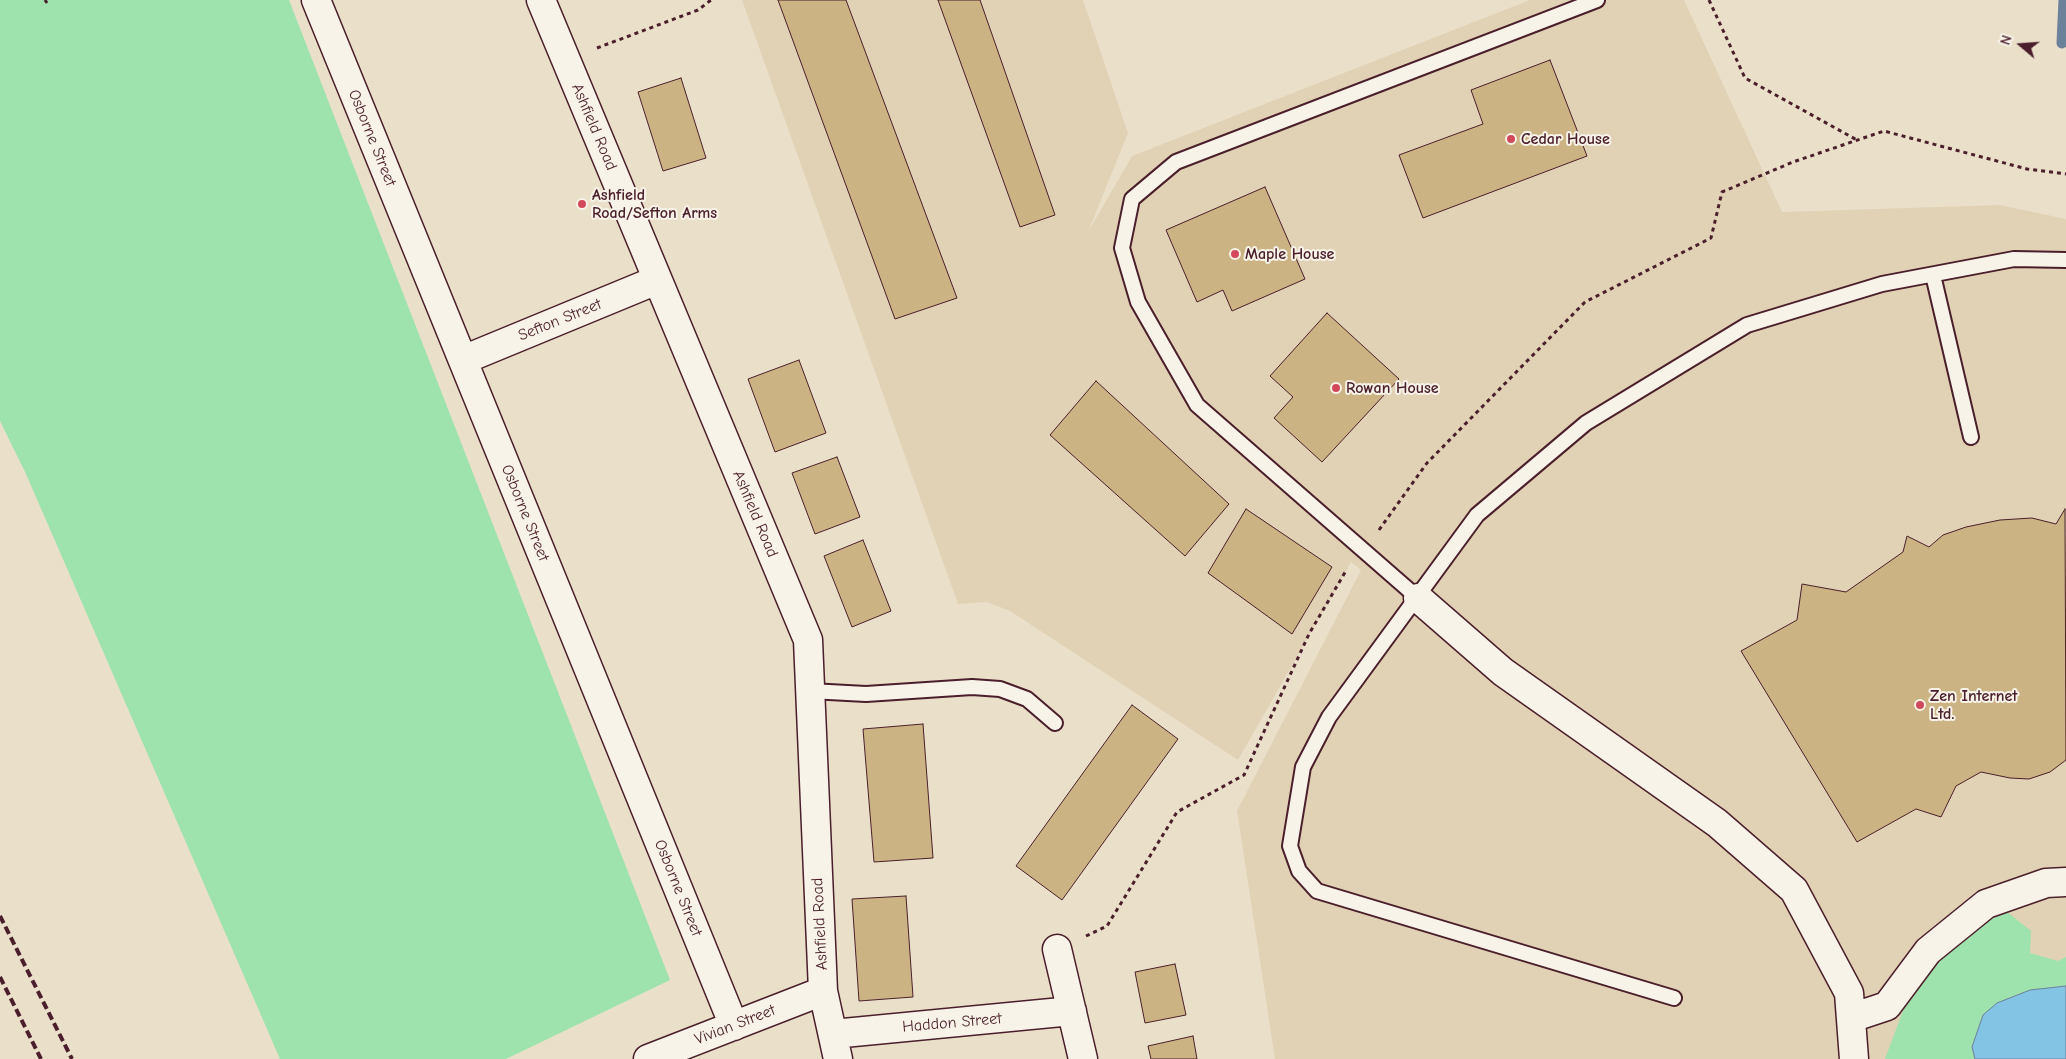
<!DOCTYPE html>
<style>
body{margin:0}
#map{position:relative;width:2066px;height:1059px;overflow:hidden;background:#eae0ca;font-family:"Comic Neue",sans-serif}
canvas{display:block}
.north{position:absolute;left:1996px;top:20px;width:50px;height:50px;-webkit-text-stroke:4px #f7f3e8;paint-order:stroke;rotate:288deg;font-size:14px;font-weight:700;line-height:20px;text-align:center;color:#4a1f2b}
.north::after{content:'';display:block;margin:auto;width:18px;height:22px;background:#4a1f2b;clip-path:polygon(50% 0,100% 100%,50% 72%,0 100%)}
</style>
<div id="map">
<canvas width="2066" height="1059"></canvas>
<div class="north">N</div>
</div>
<script>
const g = document.querySelector('canvas').getContext('2d');
g.lineJoin = 'round';
function paint(path, color) {
  g.fillStyle = color;
  g.fill(path, 'evenodd');
}
function shape(rows) {
  const path = new Path2D();
  for (const r of rows) {
    path.moveTo(r[0], r[1]);
    for (let i = 2; i < r.length; i += 2) path.lineTo(r[i], r[i + 1]);
  }
  return path;
}
function stroke(path, color, width, dash) {
  g.strokeStyle = color;
  g.lineWidth = width;
  g.lineCap = dash ? 'butt' : 'round';
  g.setLineDash(dash || []);
  g.stroke(path);
}
function drawText(font, color, halo, rows, align = 'center') {
  g.font = font + ' "Comic Neue",sans-serif';
  g.lineWidth = 4;
  g.setLineDash([]);
  g.textBaseline = 'middle';
  g.strokeStyle = halo;
  g.fillStyle = color;
  for (const [text, x, y, turn = 0] of rows) {
    g.save();
    g.translate(x, y);
    g.rotate((+turn || 0) * Math.PI / 180);
    g.textAlign = isNaN(turn) ? turn : align;
    if (halo) g.strokeText(text, 0, 0);
    g.fillText(text, 0, 0);
    g.restore();
  }
}
paint(shape([
 [742,0,1083,0,1128,133,1088,232,1132,156,1530,0,1684,0,1782,212,2000,205,2066,219,2066,1059,1275,1059,1237,811,1361,570,1351,562,1238,760,1010,611,987,602,958,604]
]), '#e1d2b5');
paint(shape([
 [0,0,289,0,670,980,506,1059,280,1059,26,474,0,421],
 [2006,911,2031,931,2030,953,2058,961,2066,957,2066,1059,1885,1059,1910,992,1955,946,1990,918]
]), '#9ee2ad');
const water = shape([
 [2066,986,2066,1059,1975,1059,1972,1047,1983,1015,1997,1003,2030,990,2066,986]
]);
paint(water, '#83c3e4');
stroke(water, '#6c819a', 1);
stroke(shape([
 [2062,43,2064,0]
]), '#6c819a', 11);
const building = shape([
 [778,0,846,0,957,298,895,319,778,0],
 [938,0,980,0,1055,215,1020,227,938,0],
 [1550,60,1587,156,1423,218,1399,155,1483,124,1471,90,1550,60],
 [681,78,706,158,663,171,638,92,681,78],
 [1265,187,1305,279,1232,311,1223,290,1197,302,1166,230,1265,187],
 [1327,313,1399,379,1322,462,1274,418,1293,397,1270,376,1327,313],
 [799,360,826,433,775,452,748,379,799,360],
 [1096,381,1229,504,1185,556,1050,435,1096,381],
 [837,457,860,517,815,534,792,473,837,457],
 [1246,509,1332,567,1292,634,1208,573,1246,509],
 [2065,509,2066,760,2050,772,2029,779,2010,778,1981,772,1956,786,1941,817,1916,809,1857,842,1741,651,1797,620,1802,584,1846,592,1903,552,1907,536,1929,547,1943,535,1966,527,2000,520,2032,518,2056,524,2065,509],
 [863,540,891,611,852,627,824,556,863,540],
 [1132,705,1178,739,1062,900,1016,866,1132,705],
 [923,724,933,858,874,862,863,729,923,724],
 [906,896,913,997,859,1001,852,899,906,896],
 [1175,964,1186,1015,1145,1023,1135,972,1175,964],
 [1193,1036,1197,1059,1151,1059,1148,1046,1193,1036]
]);
paint(building, '#cbb383');
stroke(building, '#4a1f2b', 1);
const lane = shape([
 [1933,275,1971,437],
 [1418,598,1197,405,1138,302,1122,248,1132,199,1176,162,1597,0],
 [810,691,866,694,972,687,1000,689,1027,699,1055,723],
 [1674,998,1317,891,1299,871,1290,846,1303,767,1329,717,1477,515,1586,423,1747,325,1882,284,2014,259,2066,260]
]);
const street = shape([
 [316,0,734,1026],
 [541,0,808,640,823,991,838,1059],
 [463,360,657,280],
 [1418,598,1503,672,1717,823,1794,890,1849,993,1854,1059],
 [1057,949,1083,1059],
 [1851,1018,1887,1006,1928,951,1986,904,2046,883,2066,882],
 [833,1034,1072,1011],
 [648,1059,823,991]
]);
stroke(lane, '#4a1f2b', 18);
stroke(street, '#4a1f2b', 31);
stroke(shape([
 [45,0,47,3],
 [1709,0,1745,78,1857,140],
 [597,48,698,10,711,0],
 [1379,530,1427,463,1585,302,1711,238,1722,192,1793,162,1884,131,2027,169,2066,174],
 [1086,936,1107,926,1177,812,1244,775,1309,634,1347,569]
]), '#4a1f2b', 3, [4, 4]);
stroke(lane, '#f7f3e8', 14);
stroke(street, '#f7f3e8', 28);
stroke(shape([
 [0,916,72,1059],
 [0,977,41,1059]
]), '#4a1f2b', 4, [8, 4]);
for (const [x, y, r, color] of [
 [1511,139,5,"#d1495b"],
 [582,204,5,"#d1495b"],
 [1235,254,5,"#d1495b"],
 [1336,388,5,"#d1495b"],
 [1920,705,5,"#d1495b"]
]) {
  const dot = new Path2D();
  dot.arc(x, y, r, 0, 2 * Math.PI);
  g.fillStyle = color;
  g.fill(dot);
  stroke(dot, '#f7f3e8', 2);
}
drawText('16px', '#4a1f2b', '#f7f3e8', [
 ["Ashfield Road",594,127,67],
 ["Osborne Street",372,138,68],
 ["Sefton Street",560,320,-22],
 ["Osborne Street",525,513,68],
 ["Ashfield Road",755,514,67],
 ["Osborne Street",678,888,68],
 ["Ashfield Road",820,924,-93],
 ["Haddon Street",952,1023,-5],
 ["Vivian Street",735,1025,-21]
]);
drawText('bold 16px', '#4a1f2b', '#f7f3e8', [
 ["Cedar House",1521,139],
 ["Ashfield",592,195],
 ["Road/Sefton Arms",592,213],
 ["Maple House",1245,254],
 ["Rowan House",1346,388],
 ["Zen Internet",1930,696],
 ["Ltd.",1930,714]
], 'left');
</script>
